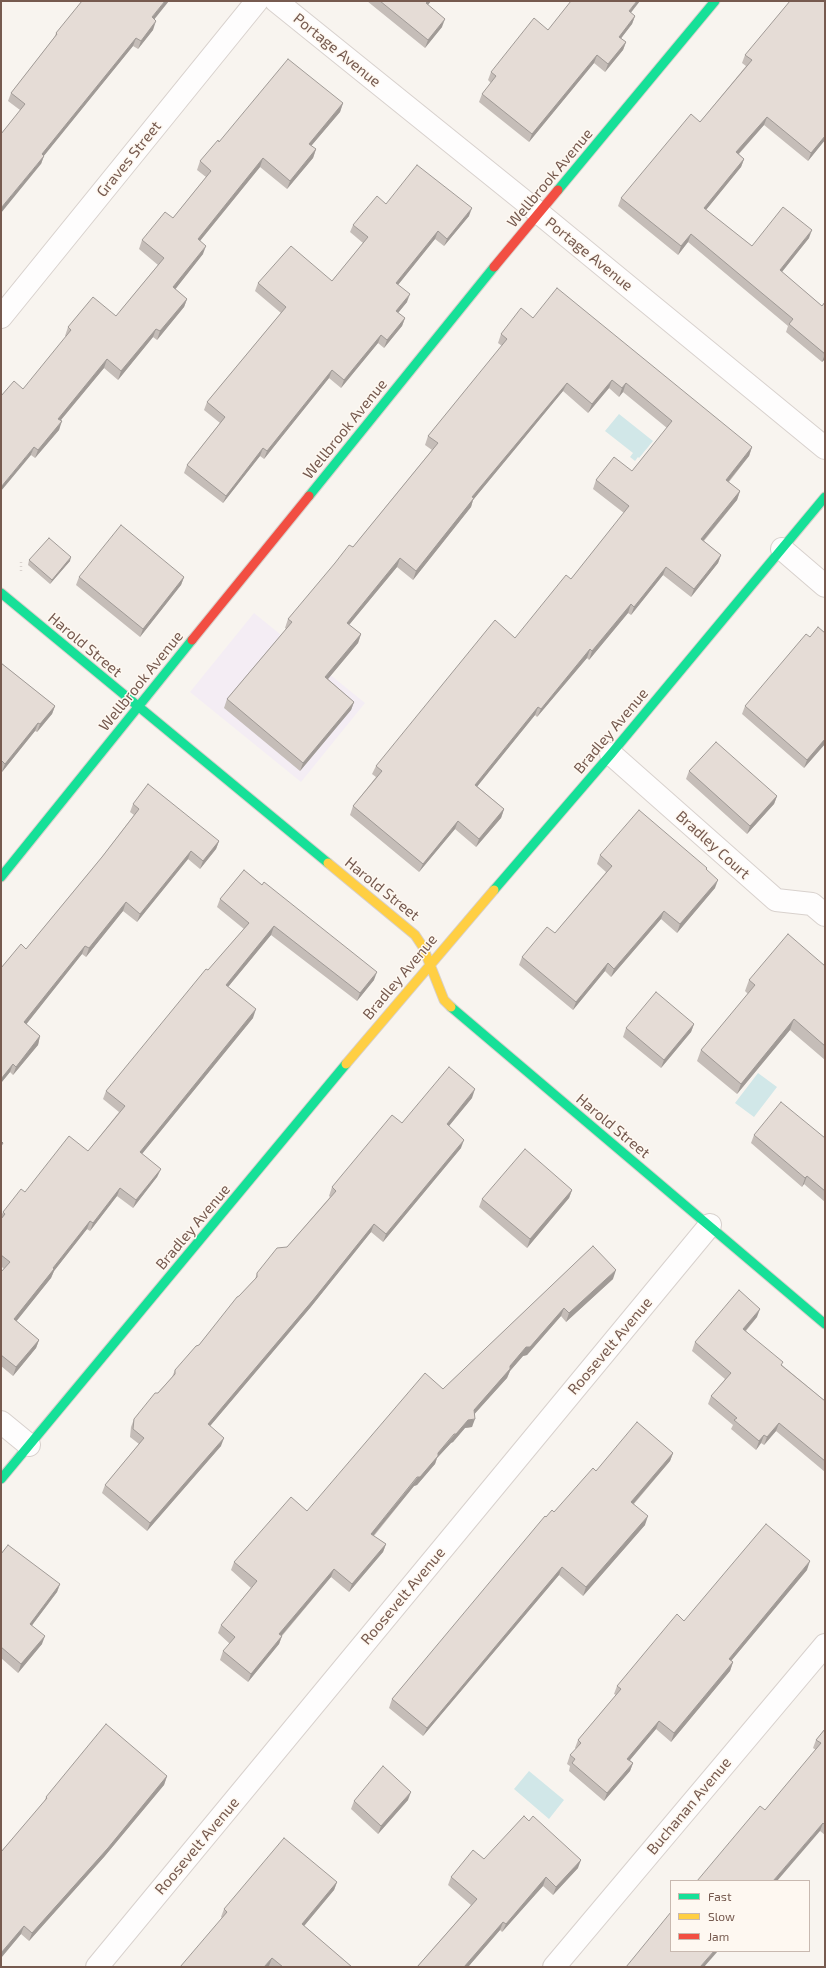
<!DOCTYPE html>
<style>
body{margin:0}
#map{position:relative;width:826px;height:1968px;overflow:hidden;background:#f8f4ef;font-family:"Exo 2",sans-serif}
canvas{display:block}
.frame{position:absolute;inset:0;border:2px solid #765a4f;pointer-events:none}
.legend{position:absolute;left:670px;top:1880px;width:140px;height:72px;box-sizing:border-box;background:#fef8f1;border:1px solid #c8b9b0;margin:0;padding:5px 7px;list-style:none;font-size:12px;color:#765a4f}
.legend li{display:flex;align-items:center;gap:8px;height:20px}
.legend b{width:20px;border:1px solid #c8b9b0}
</style>
<div id="map">
<canvas width="826" height="1968"></canvas>
<div class="frame"></div>
<ul class="legend">
<li><b style="height:5px;background:#16e098"></b>Fast</li>
<li><b style="height:5px;background:#ffcf43"></b>Slow</li>
<li><b style="height:5px;background:#f24e42"></b>Jam</li>
</ul>
</div>
<script>
const g = document.querySelector('canvas').getContext('2d');
g.lineJoin = 'round';
function paint(path, color) {
  g.fillStyle = color;
  g.fill(path, 'evenodd');
}
function shape(rows) {
  const path = new Path2D();
  for (const r of rows) {
    path.moveTo(r[0], r[1]);
    for (let i = 2; i < r.length; i += 2) path.lineTo(r[i], r[i + 1]);
  }
  return path;
}
function stroke(path, color, width, dash) {
  g.strokeStyle = color;
  g.lineWidth = width;
  g.lineCap = dash ? 'butt' : 'round';
  g.setLineDash(dash || []);
  g.stroke(path);
}
function drawText(font, color, halo, rows, align = 'center') {
  g.font = font + ' "Exo 2",sans-serif';
  g.lineWidth = 3;
  g.setLineDash([]);
  g.textBaseline = 'middle';
  g.strokeStyle = halo;
  g.fillStyle = color;
  for (const [text, x, y, turn = 0] of rows) {
    g.save();
    g.translate(x, y);
    g.rotate((+turn || 0) * Math.PI / 180);
    g.textAlign = isNaN(turn) ? turn : align;
    if (halo) g.strokeText(text, 0, 0);
    g.fillText(text, 0, 0);
    g.restore();
  }
}
paint(shape([
 [254,613,365,703,301,782,190,692]
]), '#f4edf4');
paint(shape([
 [619,414,653,441,639,458,638,457,635,461,630,457,633,453,605,431],
 [758,1073,777,1087,754,1117,735,1103],
 [529,1771,564,1800,549,1819,514,1789]
]), '#d1e7e8');
const street = shape([
 [276,1,539,213,825,448],
 [1,317,257,1],
 [782,549,825,586],
 [611,754,776,900,812,904,825,915],
 [1,1422,29,1445],
 [97,1967,710,1225],
 [554,1967,825,1645]
]);
const fast = shape([
 [558,190,715,1],
 [309,496,494,267],
 [1,593,328,863],
 [1,877,192,640],
 [494,890,611,754,825,497],
 [451,1007,825,1324],
 [1,1479,346,1064]
]);
const slow = shape([
 [328,863,415,935,423,947,444,1000,451,1007],
 [346,1064,494,890]
]);
const jam = shape([
 [494,267,558,190],
 [192,640,309,496]
]);
stroke(street, '#d8d1cd', 24);
stroke(fast, '#d8d0cb', 11);
stroke(slow, '#d8d0cb', 11);
stroke(jam, '#d8d0cb', 11);
stroke(shape([
 [21,562,21,574]
]), '#dad3cf', 2.5, [1, 3]);
stroke(street, '#fefdfd', 22);
stroke(fast, '#16e098', 9);
stroke(slow, '#ffcf43', 9);
stroke(jam, '#f24e42', 9);
paint(shape([
 [367,1,431,1,428,5,442,27,425,48],
 [825,1,825,140,808,161,764,125,739,154,744,159,741,167,706,210,752,246,809,238,782,272,822,306,825,302,825,359,822,362,786,332,788,326,688,242,678,255,618,206,621,198,700,122,746,66,742,63,745,55],
 [631,13,635,16,632,24,621,38,626,42,623,50,605,72,594,63,529,142,479,102,482,94,491,83,488,80,491,72,548,30],
 [154,19,153,30,138,49,133,46,44,155,41,164,20,110,8,101,11,93,54,38,56,33],
 [343,103,340,112,311,146,316,149,313,158,287,189,260,167,200,241,203,254,175,289,187,299,184,307,157,340,153,337,118,380,104,368,61,420,59,430,35,458,31,455,66,336,65,336,68,327,116,316,158,265,139,249,142,240,173,218,206,177,197,170,200,161,219,142],
 [386,204,469,216,444,246,435,239,398,285,407,302,398,313,405,318,402,326,384,348,378,343,341,388,329,378,264,459,260,456,223,503,184,473,187,465,220,423,204,410,207,402,281,313,255,291,258,283,332,281,363,243,350,232,353,225],
 [533,318,752,447,749,456,729,482,740,491,737,500,704,541,721,555,718,563,691,597,663,575,631,615,628,613,589,660,587,658,537,717,535,715,477,786,504,809,501,818,476,847,455,829,419,872,350,815,353,806,376,777,372,774,376,766,515,638,571,579,624,513,593,489,596,480,632,471,667,428,623,392,619,397,609,388,588,413,563,391,473,500,471,507,413,580,397,567,349,625,361,634,358,643,328,679,354,702,351,710,300,771,224,708,227,699,286,629,285,628,288,619,353,547,432,450,425,445,428,436,502,346,498,343,501,334],
 [29,560,70,561,50,584,28,565],
 [79,577,184,577,181,585,140,637,76,585],
 [825,633,825,744,804,768,742,714,745,706,810,637],
 [1,663,55,706,52,714,37,732,35,731,2,772,1,771],
 [689,771,777,796,774,804,747,834,686,779],
 [133,804,219,841,216,849,200,869,188,859,137,922,123,911,86,957,82,954,26,1024,40,1036,38,1045,13,1075,10,1072,1,1083,1,968,26,949,102,857,134,815,130,812],
 [600,855,706,869,715,888,677,933,661,919,611,977,605,971,573,1010,519,965,522,957,555,933,606,872,597,864],
 [244,870,374,980,357,1001,271,935,228,987,253,1018,142,1154,161,1169,157,1177,133,1208,117,1196,90,1231,87,1229,54,1271,51,1278,16,1321,39,1340,36,1348,13,1376,1,1366,1,1272,4,1269,1,1266,1,1216,3,1212,25,1192,88,1151,119,1112,103,1099,106,1091,208,970,244,929,217,907,220,899],
 [825,966,825,1060,790,1030,737,1094,697,1061,701,1050,748,994,745,991,749,980],
 [694,1024,691,1032,661,1068,623,1037,626,1028],
 [472,1098,449,1126,461,1148,383,1242,371,1232,310,1308,210,1426,221,1446,147,1531,102,1493,105,1485,139,1444,130,1437,131,1427,134,1419,172,1377,175,1370,199,1345,239,1296,255,1279,257,1273,287,1247,330,1197,329,1196,332,1187,402,1123],
 [754,1135,825,1138,825,1202,804,1184,802,1187,751,1143],
 [572,1190,569,1198,527,1248,479,1207,482,1199],
 [593,1246,613,1279,566,1322,561,1316,527,1355,523,1356,510,1371,507,1378,474,1414,472,1427,465,1428,453,1442,451,1443,437,1458,435,1464,417,1485,414,1486,374,1536,386,1544,383,1552,349,1592,331,1577,282,1636,279,1644,248,1682,220,1660,223,1651,230,1644,218,1633,221,1625,251,1588,231,1570,234,1562,307,1511,443,1389],
 [757,1317,746,1331,782,1365,825,1401,825,1472,776,1431,764,1445,761,1443,756,1450,731,1429,733,1425,708,1404,711,1396,725,1379,692,1351,695,1342],
 [673,1453,670,1461,634,1504,645,1525,583,1596,559,1575,423,1736,389,1708,392,1699,546,1517,554,1512,596,1471],
 [1,1554,60,1584,57,1592,32,1625,42,1644,18,1673,1,1658],
 [807,1570,731,1661,733,1662,730,1671,671,1742,656,1729,630,1760,633,1763,630,1771,604,1801,569,1771,570,1766,567,1764,570,1755,576,1749,575,1748,578,1740,616,1695,614,1694,617,1686,684,1621],
 [825,1729,825,1835,820,1831,765,1810,816,1750,813,1748,816,1740],
 [167,1776,164,1785,104,1857,29,1941,21,1934,1,1958,1,1852,44,1802,46,1797],
 [408,1800,378,1834,351,1809,354,1801],
 [484,1859,578,1868,553,1895,543,1886,502,1932,500,1930,468,1967,417,1967,471,1905,448,1885,451,1877],
 [337,1882,334,1890,304,1926,352,1967,270,1967,221,1917,224,1909]
]), '#c5bdb8');
paint(shape([
 [165,1,169,1,149,26,152,17],
 [428,1,431,1,423,11,426,3],
 [637,1,640,1,626,19,629,11],
 [635,16,632,24,616,45,619,37],
 [445,19,442,27,425,48,428,40],
 [156,21,153,30,138,49,141,41],
 [136,38,133,46,39,162,42,154],
 [626,42,623,50,605,72,608,64],
 [597,55,594,63,529,142,532,134],
 [343,103,340,112,306,152,309,144],
 [767,117,764,125,733,160,736,152],
 [825,136,825,140,808,161,811,153],
 [316,149,313,158,287,189,290,181],
 [44,156,41,164,1,213,1,208],
 [263,158,260,167,195,247,198,239],
 [744,159,741,167,701,216,704,208],
 [472,208,469,216,444,246,447,239],
 [812,230,809,238,777,278,780,270],
 [438,231,435,239,393,291,396,283],
 [691,234,688,242,678,255,681,246],
 [206,246,203,254,170,296,173,287],
 [410,294,407,302,393,319,396,311],
 [187,299,184,307,157,340,160,331],
 [405,318,402,326,384,348,387,340],
 [156,329,153,337,118,380,121,371],
 [381,335,378,343,341,388,344,380],
 [825,354,825,359,822,362],
 [107,359,104,368,55,427,58,419],
 [332,370,329,378,264,459,267,451],
 [612,380,609,388,588,413,592,404],
 [567,383,563,391,473,500,471,507,413,580,416,571,472,497],
 [626,383,623,392,619,397,622,388],
 [62,421,59,430,35,458,38,450],
 [34,447,31,455,1,491,1,487],
 [752,447,749,456,723,488,726,480],
 [263,448,260,456,223,503,226,496],
 [740,491,737,500,698,547,701,539],
 [721,555,718,563,691,597,694,589],
 [71,557,70,561,50,584,52,580],
 [400,558,397,567,344,631,347,623],
 [666,567,663,575,631,615,634,607],
 [184,577,181,585,140,637,143,629],
 [631,604,628,613,589,660,592,651],
 [361,634,358,643,322,686,325,677],
 [590,649,587,658,537,717,541,709],
 [354,702,351,710,300,771,303,763],
 [55,706,52,714,37,732,40,724],
 [538,707,535,715,472,793,475,785],
 [38,723,35,731,2,772,5,764],
 [825,739,825,744,804,768,807,760],
 [777,796,774,804,747,834,750,826],
 [504,809,501,818,476,847,479,839],
 [458,821,455,829,419,872,423,864],
 [219,841,216,849,200,869,203,861],
 [191,851,188,859,137,922,140,914],
 [718,880,715,888,677,933,680,924],
 [126,902,123,911,86,957,89,948],
 [664,911,661,919,611,977,614,969],
 [274,926,271,935,223,993,226,985],
 [85,946,82,954,21,1031,24,1022],
 [608,963,605,971,573,1010,576,1002],
 [377,972,374,980,357,1001,360,993],
 [256,1009,253,1018,137,1160,140,1152],
 [794,1019,790,1030,737,1094,741,1084],
 [694,1024,691,1032,661,1068,664,1060],
 [40,1036,38,1045,13,1075,16,1067],
 [13,1064,10,1072,1,1083,1,1079],
 [475,1089,472,1098,444,1132,447,1124],
 [464,1140,461,1148,383,1242,386,1234],
 [161,1169,157,1177,133,1208,136,1200],
 [807,1176,804,1184,802,1187,805,1178],
 [120,1188,117,1196,90,1231,93,1223],
 [572,1190,569,1198,527,1248,530,1239],
 [90,1221,87,1229,54,1271,51,1278,11,1328,14,1319,53,1268],
 [374,1224,371,1232,310,1308,205,1432,208,1424],
 [616,1270,613,1279,566,1322,569,1313],
 [564,1308,561,1316,527,1355,523,1356,510,1371,507,1378,471,1418,474,1410,510,1366,526,1347],
 [760,1309,757,1317,740,1337,743,1329],
 [39,1340,36,1348,13,1376,16,1367],
 [475,1419,472,1427,465,1428,453,1442,451,1443,437,1458,435,1464,417,1485,414,1486,368,1542,371,1534,438,1453,468,1420],
 [779,1423,776,1431,764,1445,767,1437],
 [764,1435,761,1443,756,1450,759,1441],
 [224,1438,221,1446,147,1531,150,1523],
 [673,1453,670,1461,628,1510,631,1502],
 [648,1516,645,1525,583,1596,586,1587],
 [386,1544,383,1552,349,1592,352,1584],
 [810,1561,807,1570,726,1667,729,1659],
 [562,1567,559,1575,423,1736,427,1728],
 [334,1569,331,1577,276,1642,279,1634],
 [60,1584,57,1592,27,1632,30,1624],
 [45,1636,42,1644,18,1673,21,1664],
 [282,1636,279,1644,248,1682,251,1674],
 [733,1662,730,1671,671,1742,674,1733],
 [659,1721,656,1729,624,1767,627,1759],
 [633,1763,630,1771,604,1801,607,1793],
 [167,1776,164,1785,104,1857,29,1941,32,1933],
 [411,1792,408,1800,378,1834,381,1826],
 [823,1823,820,1831,777,1881,773,1881],
 [581,1860,578,1868,553,1895,556,1887],
 [546,1877,543,1886,502,1932,506,1924],
 [337,1882,334,1890,299,1932,302,1924],
 [503,1922,500,1930,468,1967,464,1967],
 [24,1926,21,1934,1,1958,1,1953],
 [714,1951,718,1951,704,1967,700,1967],
 [272,1958,269,1966,268,1967,264,1967]
]), '#a09a96');
const building = shape([
 [82,1,165,1,152,17,156,21,141,41,136,38,42,154,44,156,1,208,1,134,25,104,11,93,57,34,56,33,82,1],
 [380,1,428,1,426,3,445,19,428,40,380,1],
 [571,1,637,1,629,11,635,16,619,37,626,42,608,64,597,55,532,134,482,94,496,76,491,72,534,18,548,30,571,1],
 [790,1,825,1,825,136,811,153,767,117,736,152,744,159,704,208,752,246,783,207,812,230,780,270,822,306,825,302,825,354,789,324,793,319,691,234,681,246,621,198,691,114,700,122,752,60,745,55,790,1],
 [288,59,343,103,309,144,316,149,290,181,263,158,198,239,206,246,173,287,187,299,160,331,156,329,121,371,107,359,58,419,62,421,38,450,34,447,1,487,1,396,14,381,23,389,71,330,68,327,93,297,116,316,164,258,142,240,165,212,173,218,211,171,200,161,218,140,219,142,288,59],
 [417,165,472,208,447,239,438,231,396,283,410,294,396,311,405,318,387,340,381,335,344,380,332,370,267,451,263,448,226,496,187,465,225,417,207,402,286,307,258,283,291,246,332,281,368,237,353,225,377,196,386,204,417,165],
 [557,288,752,447,726,480,740,491,701,539,721,555,694,589,666,567,634,607,631,604,592,651,590,649,541,709,538,707,475,785,504,809,479,839,458,821,423,864,353,806,382,771,376,766,495,620,515,638,566,575,571,579,629,506,596,480,614,457,632,471,672,421,626,383,622,388,612,380,592,404,567,383,472,497,474,498,416,571,400,558,347,623,361,634,325,677,354,702,303,763,227,699,292,622,288,619,335,563,349,545,353,547,438,443,428,436,507,339,501,334,521,308,533,318,557,288],
 [121,525,184,577,143,629,79,577,121,525],
 [49,538,71,557,52,580,29,560,49,538],
 [818,627,825,633,825,725,824,725,825,726,825,739,807,760,745,706,806,634,810,637,818,627],
 [1,663,55,706,40,724,38,723,5,764,1,760,1,663],
 [716,742,777,796,750,826,689,771,716,742],
 [148,784,219,841,203,861,191,851,140,914,126,902,89,948,85,946,24,1022,40,1036,16,1067,13,1064,1,1079,1,968,21,944,26,949,102,857,139,809,133,804,148,784],
 [639,810,707,868,706,869,718,880,680,924,664,911,614,969,608,963,576,1002,522,957,547,927,555,933,612,866,600,855,639,810],
 [244,870,262,885,264,882,377,972,360,993,274,926,226,985,256,1009,140,1152,161,1169,136,1200,120,1188,93,1223,90,1221,53,1268,54,1269,14,1319,39,1340,16,1367,1,1355,1,1272,10,1262,1,1255,1,1219,5,1214,3,1212,21,1189,25,1192,69,1136,88,1151,125,1106,106,1091,206,969,208,970,249,923,220,899,244,870],
 [788,934,825,966,825,1046,794,1019,741,1084,701,1050,755,985,749,980,788,934],
 [656,992,694,1024,664,1060,626,1028,656,992],
 [449,1067,475,1089,447,1124,464,1140,386,1234,374,1224,313,1300,208,1424,224,1438,150,1523,105,1485,144,1438,133,1429,134,1419,155,1393,158,1393,175,1374,175,1370,196,1346,199,1345,237,1297,239,1296,257,1277,257,1273,277,1248,287,1247,336,1191,332,1187,392,1115,402,1123,449,1067],
 [781,1102,825,1138,825,1191,807,1176,805,1178,754,1135,781,1102],
 [1,1141,3,1143,1,1146,1,1141],
 [525,1149,572,1190,530,1239,482,1199,525,1149],
 [593,1246,616,1270,569,1313,564,1308,530,1347,526,1347,510,1366,510,1369,474,1410,475,1419,468,1420,456,1434,454,1434,438,1453,438,1456,420,1477,417,1477,371,1534,386,1544,352,1584,334,1569,279,1634,282,1636,251,1674,223,1651,235,1637,221,1625,257,1581,234,1562,291,1497,307,1511,425,1373,443,1389,593,1246],
 [739,1290,760,1309,743,1329,783,1362,781,1365,825,1401,825,1461,779,1423,767,1437,764,1435,759,1441,734,1420,737,1418,711,1396,731,1373,695,1342,739,1290],
 [637,1422,673,1453,631,1502,648,1516,586,1587,562,1567,427,1728,392,1699,545,1516,546,1517,552,1510,554,1512,593,1468,596,1471,637,1422],
 [766,1524,810,1561,729,1659,733,1662,674,1733,659,1721,627,1759,633,1763,607,1793,572,1763,575,1759,570,1755,581,1743,578,1740,621,1689,617,1686,677,1614,684,1621,766,1524],
 [8,1545,60,1584,30,1624,45,1636,21,1664,1,1647,1,1554,8,1545],
 [106,1724,167,1776,108,1848,32,1933,24,1926,1,1953,1,1852,47,1798,46,1797,106,1724],
 [825,1729,825,1825,823,1823,773,1881,697,1881,760,1806,765,1810,821,1743,816,1740,825,1729],
 [383,1766,411,1792,381,1826,354,1801,383,1766],
 [524,1816,529,1821,533,1816,581,1860,556,1887,546,1877,506,1924,503,1922,464,1967,417,1967,477,1899,451,1877,473,1850,484,1859,524,1816],
 [284,1838,337,1882,302,1924,352,1967,283,1967,272,1958,264,1967,180,1967,227,1912,224,1909,284,1838],
 [671,1912,671,1951,714,1951,700,1967,626,1967,671,1912]
]);
paint(building, '#e5dcd6');
stroke(building, '#a09a96', 1);
drawText('15px', '#765a4f', '#fef8f1', [
 ["Portage Avenue",337,50,39],
 ["Graves Street",129,159,-51],
 ["Wellbrook Avenue",550,178,-50],
 ["Portage Avenue",589,254,39],
 ["Wellbrook Avenue",345,429,-51],
 ["Harold Street",85,645,40],
 ["Wellbrook Avenue",141,681,-51],
 ["Bradley Avenue",611,731,-50],
 ["Bradley Court",713,845,42],
 ["Harold Street",382,889,39],
 ["Bradley Avenue",400,977,-50],
 ["Harold Street",613,1126,40],
 ["Bradley Avenue",193,1227,-50],
 ["Roosevelt Avenue",610,1346,-50],
 ["Roosevelt Avenue",403,1596,-50],
 ["Buchanan Avenue",689,1806,-50],
 ["Roosevelt Avenue",197,1846,-50]
]);
</script>
